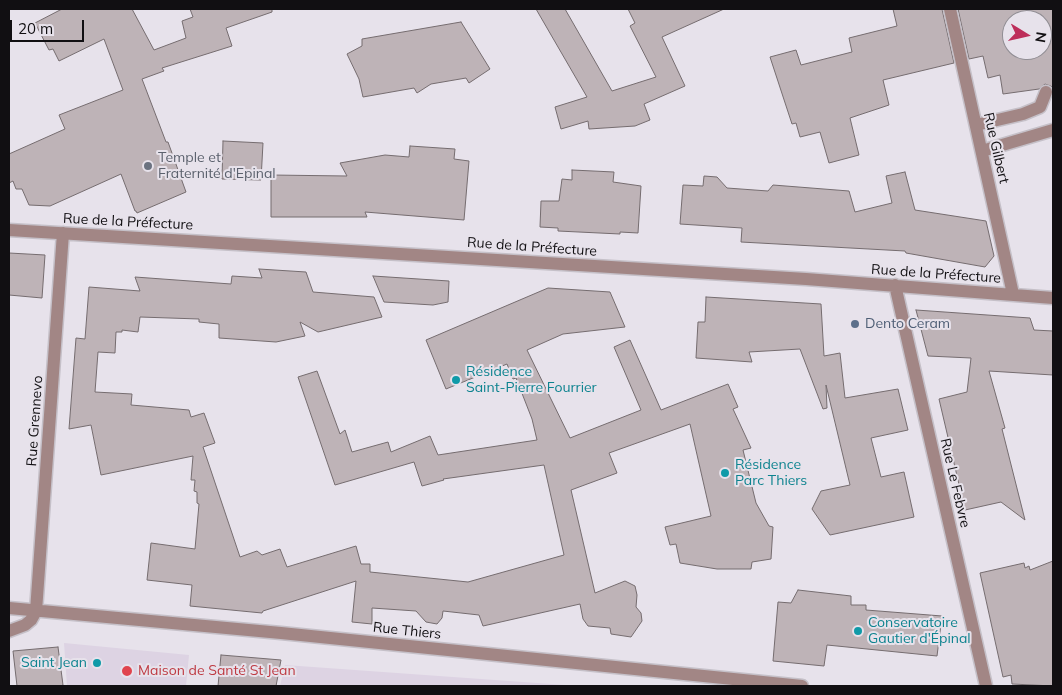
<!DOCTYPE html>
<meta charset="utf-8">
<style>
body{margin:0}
#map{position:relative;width:1062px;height:695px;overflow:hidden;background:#e7e2eb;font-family:Mulish,sans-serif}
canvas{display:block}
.frame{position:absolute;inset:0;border:10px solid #110f12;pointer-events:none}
.north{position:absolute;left:1002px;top:10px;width:50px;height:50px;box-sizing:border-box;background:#e7e2eb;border:1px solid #918e94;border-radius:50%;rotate:99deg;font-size:14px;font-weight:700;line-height:20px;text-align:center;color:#110f12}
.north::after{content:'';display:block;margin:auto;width:18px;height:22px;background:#bd2e5a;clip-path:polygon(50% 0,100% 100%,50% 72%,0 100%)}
.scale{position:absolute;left:10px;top:20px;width:74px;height:22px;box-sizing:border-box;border:2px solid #110f12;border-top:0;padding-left:6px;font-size:15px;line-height:18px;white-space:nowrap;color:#110f12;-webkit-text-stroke:4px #e7e2eb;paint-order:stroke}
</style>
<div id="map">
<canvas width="1062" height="695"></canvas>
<div class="frame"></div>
<div class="north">N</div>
<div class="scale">20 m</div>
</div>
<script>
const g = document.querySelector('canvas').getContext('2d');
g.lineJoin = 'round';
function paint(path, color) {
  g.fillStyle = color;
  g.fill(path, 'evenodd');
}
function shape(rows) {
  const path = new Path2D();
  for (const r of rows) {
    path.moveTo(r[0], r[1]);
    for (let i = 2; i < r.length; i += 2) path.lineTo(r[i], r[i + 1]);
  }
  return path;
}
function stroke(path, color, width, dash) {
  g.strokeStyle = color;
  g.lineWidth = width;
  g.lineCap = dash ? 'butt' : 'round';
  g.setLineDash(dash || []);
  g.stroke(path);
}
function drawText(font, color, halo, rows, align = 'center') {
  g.font = font + ' Mulish,sans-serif';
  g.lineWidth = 4;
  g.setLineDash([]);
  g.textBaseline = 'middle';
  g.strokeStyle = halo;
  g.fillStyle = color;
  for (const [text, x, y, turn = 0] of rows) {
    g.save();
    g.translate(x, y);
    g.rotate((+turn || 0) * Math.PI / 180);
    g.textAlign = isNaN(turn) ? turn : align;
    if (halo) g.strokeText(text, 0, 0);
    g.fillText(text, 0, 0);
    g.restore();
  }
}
paint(shape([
 [64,643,189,655,186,686,67,686],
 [285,665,579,686,280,686]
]), '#ddd3e3');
const building = shape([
 [62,9,132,9,154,50,186,38,182,21,193,17,190,9,272,9,272,12,226,28,232,46,162,68,164,71,142,79,166,142,168,142,186,192,137,213,136,211,135,211,121,174,50,206,29,205,22,189,16,189,13,181,9,183,9,154,65,129,59,115,123,90,104,39,59,61,53,49,49,50,35,23,62,9],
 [536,9,565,9,612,91,656,77,630,26,635,23,628,9,724,9,662,37,685,86,644,104,650,120,635,126,589,129,588,121,561,129,555,107,587,97,536,9],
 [893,9,942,9,954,63,883,80,889,105,850,118,859,155,829,163,820,132,800,137,796,123,792,124,770,57,796,50,801,65,852,52,849,38,897,26,893,9],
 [958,9,1053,9,1053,87,1045,84,1039,89,1003,94,1000,75,988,78,983,56,969,59,958,9],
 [1012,20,1042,20,1042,50,1012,50,1012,20],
 [461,22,490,69,469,83,466,78,431,84,417,93,414,88,363,97,359,79,347,54,362,46,362,39,461,22],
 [223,141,263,143,261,180,222,179,223,141],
 [410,146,455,149,454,159,469,161,464,220,365,212,367,217,271,217,271,175,347,176,340,163,385,155,409,157,410,146],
 [572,170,614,172,613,182,641,186,638,233,620,232,620,234,558,231,558,228,540,227,541,201,559,201,562,179,572,180,572,170],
 [905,172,915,210,986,221,994,256,985,267,906,253,905,251,741,242,742,228,680,224,683,185,703,186,704,176,717,177,727,188,768,191,773,185,849,191,855,212,892,203,886,176,905,172],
 [9,253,45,255,42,298,9,295,9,253],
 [259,269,306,272,313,292,374,297,382,317,318,332,300,322,305,336,276,342,219,338,219,324,199,322,199,319,140,317,138,332,122,330,122,332,116,332,115,353,98,352,95,392,132,394,131,405,189,410,191,417,204,413,215,443,203,447,240,557,257,551,262,555,280,549,287,567,356,546,361,564,370,564,370,572,468,582,564,555,544,465,443,479,444,480,422,486,414,462,335,485,298,377,317,371,340,434,345,430,352,452,388,442,391,452,430,436,438,455,537,440,532,419,516,378,513,379,507,364,446,389,426,340,548,288,610,292,625,327,563,334,527,350,570,438,641,410,614,347,630,340,661,410,728,384,738,407,733,409,751,448,743,450,756,503,769,526,773,527,771,559,752,562,751,569,717,569,680,563,676,544,670,545,665,527,711,516,690,424,609,453,617,473,571,490,595,593,625,581,635,586,637,595,636,607,641,613,642,621,631,637,611,634,610,628,588,626,583,619,580,604,483,626,479,615,443,611,442,618,437,624,426,622,416,611,372,608,372,624,352,622,356,581,263,611,262,613,190,606,192,585,147,580,151,543,195,549,199,504,197,503,197,492,194,491,195,480,191,480,193,456,101,475,91,425,69,429,76,338,85,339,89,287,140,291,135,277,231,284,232,276,262,278,259,269],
 [373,276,449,281,448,302,433,305,384,302,373,276],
 [706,297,821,304,824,356,840,353,845,398,898,389,908,430,871,438,881,477,904,472,914,517,830,535,812,509,821,491,850,485,826,385,827,408,823,409,800,349,749,352,752,362,696,358,698,322,705,322,706,297],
 [916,310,1030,318,1034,330,1053,331,1053,375,989,371,1005,428,1002,429,1025,520,1001,502,965,510,939,399,967,392,971,358,928,356,916,310],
 [1053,561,1053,686,1012,684,1011,675,1003,677,980,573,1024,563,1025,568,1029,566,1030,570,1053,561],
 [798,590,851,596,851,605,866,605,866,610,942,616,937,656,827,645,824,666,773,661,778,602,791,603,798,590],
 [58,647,63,685,61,686,17,686,13,651,58,647],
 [221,655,281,660,276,686,218,686,221,655]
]);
paint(building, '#beb3b7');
stroke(building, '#756c6f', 1);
const minor = shape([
 [950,9,1013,294],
 [976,125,1023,114,1040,107,1046,92],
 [982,151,1053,130],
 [9,230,806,279,1053,298],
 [895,285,986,686],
 [9,608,281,633,802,686],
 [9,631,25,625,31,620,36,611,63,233]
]);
stroke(minor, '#c5c0c8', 15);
stroke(minor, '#a28685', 12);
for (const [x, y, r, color] of [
 [148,166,5,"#6b7280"],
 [855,324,5,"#5c6f8a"],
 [456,380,5,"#0f9aa8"],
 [725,473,5,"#0f9aa8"],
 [858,631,5,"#0f9aa8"],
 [97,663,5,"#0f9aa8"],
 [127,671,6,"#e0444e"]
]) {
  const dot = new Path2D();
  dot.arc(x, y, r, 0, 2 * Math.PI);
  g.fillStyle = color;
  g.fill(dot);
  stroke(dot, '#e7e2eb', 2);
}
drawText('14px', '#110f12', '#e7e2eb', [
 ["Rue Gilbert",996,148,77],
 ["Rue de la Préfecture",128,222,3],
 ["Rue de la Préfecture",532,247,4],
 ["Rue de la Préfecture",936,274,4],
 ["Rue Grennevo",35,421,-86],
 ["Rue Le Febvre",955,483,77],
 ["Rue Thiers",407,631,6]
]);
drawText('14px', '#5b616d', '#e7e2eb', [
 ["Temple et",158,158],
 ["Fraternité d'Epinal",158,174]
], 'left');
drawText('14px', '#4e5e75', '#e7e2eb', [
 ["Dento Ceram",865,324]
], 'left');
drawText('14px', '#0d838f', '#e7e2eb', [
 ["Résidence",466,372],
 ["Saint-Pierre Fourrier",466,388],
 ["Résidence",735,465],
 ["Parc Thiers",735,481],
 ["Conservatoire",868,623],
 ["Gautier d'Épinal",868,639],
 ["Saint Jean",87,663,"right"]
], 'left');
drawText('14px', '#be3a42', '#e7e2eb', [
 ["Maison de Santé St Jean",138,671]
], 'left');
</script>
